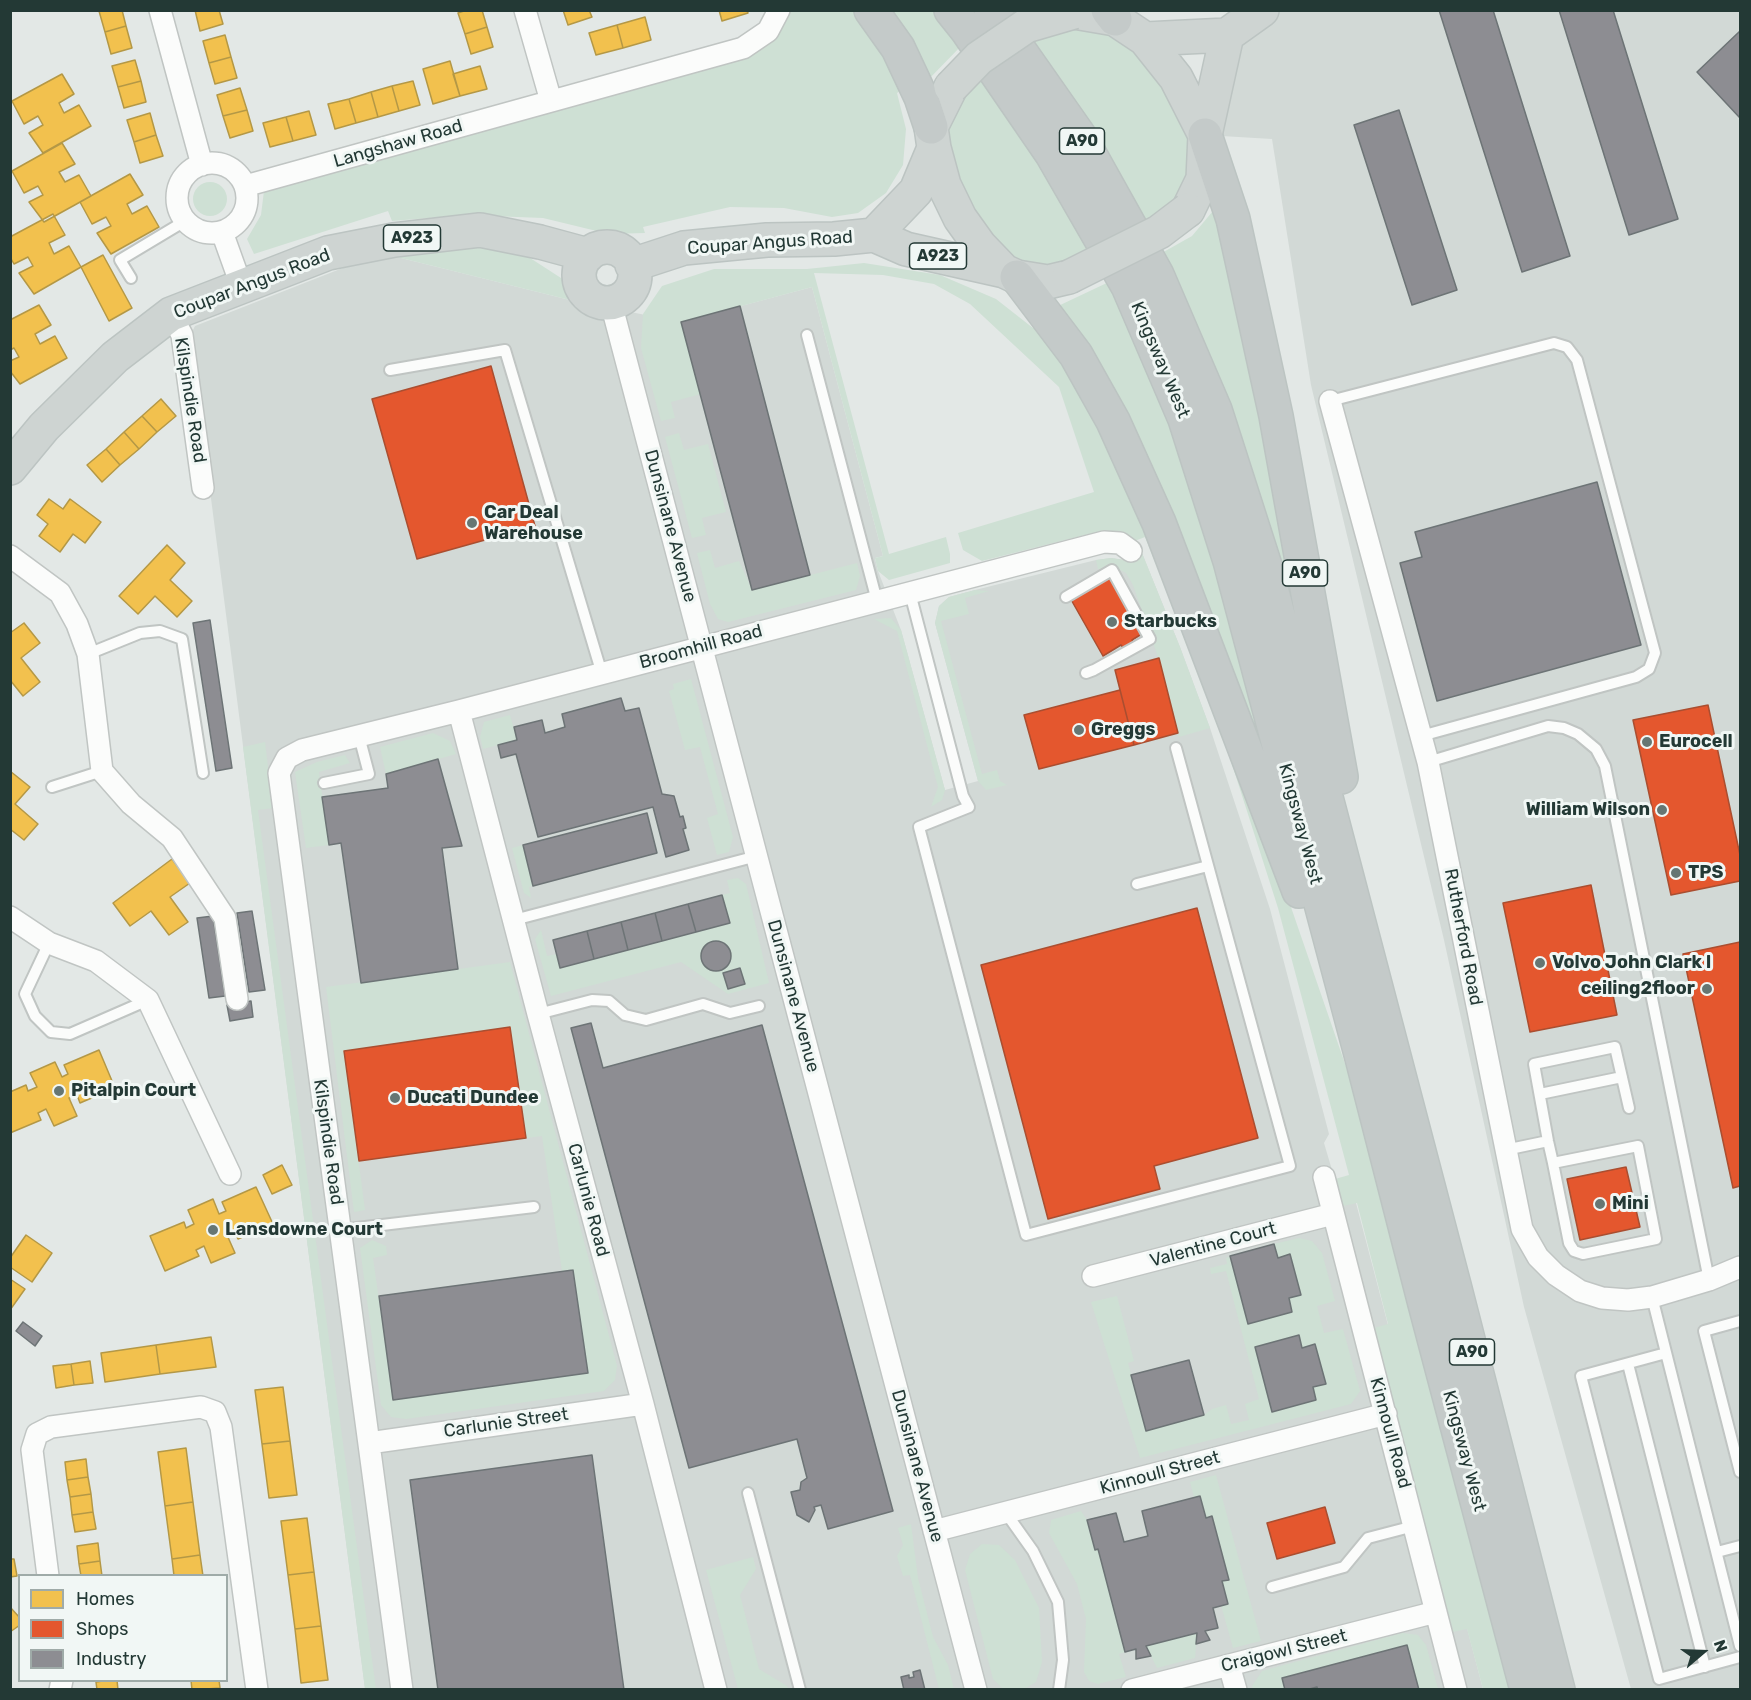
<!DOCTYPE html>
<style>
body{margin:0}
#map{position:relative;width:1751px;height:1700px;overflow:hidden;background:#e3e8e6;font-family:Rubik,sans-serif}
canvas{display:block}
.frame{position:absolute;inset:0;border:12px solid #233935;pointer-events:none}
.legend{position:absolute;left:18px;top:1574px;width:210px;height:108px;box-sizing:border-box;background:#f1f7f5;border:2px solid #9faba8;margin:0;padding:8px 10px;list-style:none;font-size:18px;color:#233935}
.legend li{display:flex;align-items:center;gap:12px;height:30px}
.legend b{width:30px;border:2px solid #9faba8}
.north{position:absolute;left:1673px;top:1622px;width:60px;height:60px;-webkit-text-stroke:4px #f1f7f5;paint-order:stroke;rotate:71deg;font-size:16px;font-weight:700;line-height:24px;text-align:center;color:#233935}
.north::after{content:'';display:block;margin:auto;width:21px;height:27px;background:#233935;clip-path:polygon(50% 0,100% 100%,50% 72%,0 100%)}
</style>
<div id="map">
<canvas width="1751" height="1700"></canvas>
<div class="frame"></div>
<ul class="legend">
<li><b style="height:16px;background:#f2c14e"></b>Homes</li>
<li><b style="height:16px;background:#e4572e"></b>Shops</li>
<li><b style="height:16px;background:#8d8d92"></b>Industry</li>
</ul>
<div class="north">N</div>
</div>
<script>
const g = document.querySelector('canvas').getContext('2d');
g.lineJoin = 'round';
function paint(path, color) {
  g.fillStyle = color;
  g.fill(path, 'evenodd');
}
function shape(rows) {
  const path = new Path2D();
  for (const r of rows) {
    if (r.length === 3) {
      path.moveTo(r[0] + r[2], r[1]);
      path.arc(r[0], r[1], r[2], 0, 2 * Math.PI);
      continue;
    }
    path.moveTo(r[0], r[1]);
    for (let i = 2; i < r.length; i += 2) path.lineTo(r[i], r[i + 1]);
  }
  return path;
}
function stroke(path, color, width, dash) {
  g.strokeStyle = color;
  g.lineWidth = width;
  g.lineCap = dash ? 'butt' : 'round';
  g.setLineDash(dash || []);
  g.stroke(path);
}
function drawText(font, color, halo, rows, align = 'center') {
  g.font = font + ' Rubik,sans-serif';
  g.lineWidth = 6;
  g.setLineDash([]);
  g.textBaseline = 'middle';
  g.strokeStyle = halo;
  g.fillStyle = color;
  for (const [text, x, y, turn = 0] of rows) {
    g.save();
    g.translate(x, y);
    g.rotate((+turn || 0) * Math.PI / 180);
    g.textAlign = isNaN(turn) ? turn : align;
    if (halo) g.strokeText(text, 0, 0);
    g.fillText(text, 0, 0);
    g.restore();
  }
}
paint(shape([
 [1267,11,1740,11,1740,1689,1631,1689,1524,1307,1444,940,1311,385,1272,139,1205,135,1233,46],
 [381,253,570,300,681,322,812,287,883,556,875,558,878,571,901,630,945,790,978,781,935,623,939,606,949,597,975,590,1096,560,1111,558,1125,560,1142,553,1180,647,1210,728,1270,909,1329,1134,1324,1143,1332,1170,1335,1179,1356,1203,1388,1325,1374,1329,1453,1631,1467,1628,1483,1689,365,1689,190,336,195,326]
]), '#d2d9d6');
paint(shape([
 [790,11,859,11,906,87,897,93,906,129,903,165,886,193,858,213,832,217,784,208,730,207,643,227,645,233,609,234,543,218,465,215,392,221,388,211,254,254,247,239,261,215,264,191,775,38],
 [883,11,937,11,964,43,927,81],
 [1091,27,1129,45,1163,85,1190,141,1191,180,1169,207,1143,222,1031,40,1058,29],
 [985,74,1094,249,1045,270,1012,260,985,236,955,178,946,136,958,99],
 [210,199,17],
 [1218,205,1303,617,1292,620,1160,254,1192,236],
 [479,245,527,256,561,278,570,300,381,253],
 [864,263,940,275,996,299,1033,328,1043,327,1077,374,1222,707,1373,1145,1514,1689,1483,1689,1467,1629,1453,1632,1374,1328,1388,1324,1357,1203,1343,1206,1335,1179,1349,1175,1278,908,1214,708,1145,537,1132,542,1119,533,1085,535,982,561,963,550,958,533,1094,492,1059,387,970,304,934,284,883,275,814,273,889,554,946,537,950,554,950,563,889,580,878,571,875,558,883,556,812,287,682,322,701,394,671,402,675,418,661,421,641,348,643,314,662,286,714,269,807,269],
 [1111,281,1176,423,1270,753,1261,756,1056,307],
 [679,433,684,450,708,444,726,512,702,518,706,535,692,538,665,437],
 [710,550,715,568,739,561,752,590,857,563,860,576,856,590,728,622,718,619,710,604,697,553],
 [1142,553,1180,647,1210,728,1179,737,1157,654,1133,585,1126,573,1114,567,1098,569,1096,560,1111,558,1125,560],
 [975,590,989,591,965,598,969,614,941,621,982,774,997,770,1000,781,1007,785,986,790,978,781,935,623,939,606,949,597],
 [891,618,901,630,945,790,942,800,931,807,938,787,897,631,874,619],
 [691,679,733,837,729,852,717,855,707,818,718,814,700,747,685,750,669,691,674,689,673,684],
 [510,715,517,740,483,749,480,737,484,722],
 [433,733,450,741,456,754,386,774,380,747],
 [265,742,273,808,258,810,376,1689,365,1689,243,747],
 [345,755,350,763,319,772,329,845,306,848,295,772,317,762],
 [523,845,533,886,529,887,531,898,524,893,512,848],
 [738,878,746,884,769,983,728,994,681,962,551,996,535,939,541,930,547,956,557,954,561,968,729,924,722,895,730,893,727,880],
 [510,962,617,1366,615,1380,604,1391,406,1419,391,1417,381,1405,360,1248,372,1240,386,1246,387,1255,373,1258,393,1400,588,1373,573,1270,562,1271,542,1136,526,1138,510,1028,344,1051,365,1210,354,1212,326,987],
 [1299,1238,1312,1241,1322,1253,1335,1301,1317,1306,1324,1333,1343,1329,1360,1391,1351,1404,1140,1458,1091,1302,1117,1296,1134,1361,1128,1363,1146,1430,1204,1415,1212,1409,1226,1405,1231,1424,1249,1420,1245,1404,1259,1399,1226,1271,1211,1274,1210,1268,1227,1264,1226,1258,1230,1256,1249,1323,1292,1312,1289,1298,1301,1295,1290,1255,1278,1258,1274,1244],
 [1216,1475,1261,1641,1233,1648,1221,1605,1228,1603,1222,1581,1229,1579,1213,1517,1206,1518,1200,1496,1194,1497,1190,1482],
 [1081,1511,1087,1520,1095,1550,1098,1549,1125,1652,1119,1654,1126,1677,1098,1684,1089,1681,1084,1672,1086,1619,1077,1584,1049,1533,1051,1520],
 [911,1524,918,1578,933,1637,948,1665,954,1689,939,1689,910,1575,903,1576,897,1556,903,1545,898,1528],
 [982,1544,999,1545,1015,1560,1039,1608,1042,1662,1036,1682,1024,1689,1003,1689,993,1679,965,1570,970,1554],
 [753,1557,756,1569,740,1595,759,1669,787,1686,788,1689,738,1689,706,1570],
 [1197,1633,1195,1658,1157,1668,1146,1646],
 [1402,1633,1418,1635,1426,1645,1438,1689,1419,1689,1407,1645,1282,1678,1285,1689,1253,1689,1252,1686,1262,1671]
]), '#cee0d4');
const homes = shape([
 [122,10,126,26,105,32,99,11,122,10],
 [195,10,219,10,223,24,200,31,195,10],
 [467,10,482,10,487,27,465,34,458,13,467,10],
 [563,10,589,10,592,17,568,25,563,10],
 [719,10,747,10,748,13,722,21,719,10],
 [645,17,651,40,623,48,617,25,645,17],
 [617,25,623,48,596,55,589,33,617,25],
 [126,26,132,48,111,54,105,32,126,26],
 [487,27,493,47,471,54,465,34,487,27],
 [225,35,231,57,209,63,203,41,225,35],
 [231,57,237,78,215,84,209,63,231,57],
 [135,60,141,81,118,87,112,66,135,60],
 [450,61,460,96,433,104,423,69,450,61],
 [480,66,487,89,460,96,453,74,480,66],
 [62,74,74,94,59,103,64,113,79,105,91,126,43,153,29,133,43,125,38,116,24,124,12,101,62,74],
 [141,81,146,102,124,108,118,87,141,81],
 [413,81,420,105,399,111,392,86,413,81],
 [392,86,399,111,378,117,371,92,392,86],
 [240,88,247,110,223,116,217,95,240,88],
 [371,92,378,117,356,123,349,99,371,92],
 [349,99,356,123,335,129,328,104,349,99],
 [247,110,253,131,230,138,223,116,247,110],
 [309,111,316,135,293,141,286,117,309,111],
 [150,113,156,135,134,142,127,120,150,113],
 [286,117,293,141,270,147,263,123,286,117],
 [156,135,163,156,140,163,134,142,156,135],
 [62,143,75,164,59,172,65,182,79,175,91,196,44,222,29,202,43,195,38,186,24,193,12,171,62,143],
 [130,174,143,195,127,204,132,214,147,206,159,227,111,254,97,233,111,226,106,217,92,224,80,202,130,174],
 [53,214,65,235,49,243,54,254,69,246,81,267,34,294,19,273,33,266,28,257,14,264,10,257,10,237,53,214],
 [103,255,132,308,109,321,81,267,103,255],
 [39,305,51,325,35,334,40,344,55,336,67,358,20,384,10,371,10,361,19,357,14,348,10,350,10,320,39,305],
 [161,399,176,416,157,432,142,416,161,399],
 [142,416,157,432,139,449,124,432,142,416],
 [124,432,139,449,120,465,106,449,124,432],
 [106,449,120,465,102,482,87,465,106,449],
 [49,499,63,509,70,499,101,522,85,543,73,534,60,552,39,536,48,524,37,515,49,499],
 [167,545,185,563,170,580,192,601,177,617,155,596,138,614,119,596,167,545],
 [24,623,40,643,21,658,40,682,23,696,10,680,10,633,24,623],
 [10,771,30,787,15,804,38,824,24,840,10,829,10,771],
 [172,859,190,883,170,897,188,922,169,935,151,911,130,926,113,903,172,859],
 [99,1050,115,1088,80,1103,77,1095,69,1098,77,1116,54,1126,46,1109,38,1113,41,1120,10,1133,10,1092,26,1085,28,1091,37,1087,30,1073,55,1062,62,1077,68,1074,64,1065,99,1050],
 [282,1165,292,1185,272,1194,263,1175,282,1165],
 [256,1187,273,1224,238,1239,234,1232,227,1235,235,1253,211,1263,204,1246,196,1250,199,1256,165,1271,150,1236,184,1222,186,1228,194,1224,188,1210,213,1199,219,1214,226,1211,222,1202,256,1187],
 [26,1235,52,1253,32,1282,10,1267,10,1258,26,1235],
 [10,1279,25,1289,10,1310,10,1279],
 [211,1337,216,1367,160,1374,156,1345,211,1337],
 [156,1345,160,1374,105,1382,101,1353,156,1345],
 [90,1361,93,1383,74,1385,71,1364,90,1361],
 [71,1364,74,1385,56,1388,53,1366,71,1364],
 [283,1387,290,1441,262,1444,255,1390,283,1387],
 [290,1441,297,1495,269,1498,262,1444,290,1441],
 [186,1448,193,1502,165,1506,158,1452,186,1448],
 [86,1459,88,1477,67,1480,65,1462,86,1459],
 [88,1477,91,1494,70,1497,67,1480,88,1477],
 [91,1494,93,1512,72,1515,70,1497,91,1494],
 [193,1502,200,1555,172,1559,165,1506,193,1502],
 [93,1512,96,1529,75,1532,72,1515,93,1512],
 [307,1518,314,1572,288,1575,281,1521,307,1518],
 [98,1543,100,1561,79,1564,77,1546,98,1543],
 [200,1555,203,1576,174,1576,172,1559,200,1555],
 [10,1559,14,1559,17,1576,10,1577,10,1559],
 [100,1561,102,1576,81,1576,79,1564,100,1561],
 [314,1572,321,1626,295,1629,288,1575,314,1572],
 [10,1607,20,1618,20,1625,10,1632,10,1607],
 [321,1626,328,1680,301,1683,295,1629,321,1626],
 [109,1680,117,1680,118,1690,97,1690,96,1682,109,1680],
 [191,1680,219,1680,220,1688,192,1690,191,1680]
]);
paint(homes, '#f2c14e');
stroke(homes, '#b49846', 1.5);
const shops = shape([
 [491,366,535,526,417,559,372,399,491,366],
 [1111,573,1145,632,1132,640,1134,643,1124,649,1121,645,1103,656,1069,596,1111,573],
 [1159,658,1178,733,1134,745,1115,670,1159,658],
 [1120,690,1134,745,1039,769,1024,715,1120,690],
 [1708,705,1740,855,1740,881,1671,895,1633,720,1708,705],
 [1591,885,1617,1015,1530,1032,1503,903,1591,885],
 [1197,908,1258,1138,1154,1166,1160,1189,1048,1219,981,965,1197,908],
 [1740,942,1740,1186,1733,1188,1683,954,1740,942],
 [510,1027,526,1138,359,1161,344,1051,510,1027],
 [1626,1167,1640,1227,1580,1240,1567,1179,1626,1167],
 [1325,1507,1335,1543,1277,1559,1267,1523,1325,1507]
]);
paint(shops, '#e4572e');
stroke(shops, '#aa4e30', 1.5);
const industry = shape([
 [1439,10,1493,10,1570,256,1522,272,1439,10],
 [1559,10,1613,10,1678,219,1629,235,1559,10],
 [1740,31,1740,118,1697,72,1740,31],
 [1399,110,1457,290,1412,305,1354,125,1399,110],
 [740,306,810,575,752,590,681,322,740,306],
 [1597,482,1641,645,1437,701,1400,563,1422,557,1415,532,1597,482],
 [210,620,232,768,216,771,193,623,210,620],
 [621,698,625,711,639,708,662,794,674,796,680,817,683,816,686,828,683,829,689,850,666,857,653,807,538,837,516,754,501,758,498,745,517,740,514,727,542,720,545,733,565,727,562,714,621,698],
 [438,759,462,846,442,848,458,969,361,983,341,843,329,845,322,797,388,788,386,774,438,759],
 [647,813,657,853,533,886,523,845,647,813],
 [722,895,730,923,696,932,688,904,722,895],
 [688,904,696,932,662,941,655,913,688,904],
 [252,911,265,990,249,992,237,913,252,911],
 [655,913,662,941,628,950,621,922,655,913],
 [213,916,225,996,209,998,197,918,213,916],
 [621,922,628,950,594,959,587,931,621,922],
 [587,931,594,959,560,968,553,940,587,931],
 [716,956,15],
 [740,968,745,984,728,989,723,973,740,968],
 [251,1001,253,1017,230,1021,227,1005,251,1001],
 [591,1023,603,1068,762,1025,893,1511,828,1529,821,1505,814,1507,815,1510,809,1522,797,1515,791,1492,800,1490,801,1482,807,1478,797,1439,689,1468,571,1028,591,1023],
 [1274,1244,1278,1258,1290,1254,1301,1295,1289,1298,1292,1312,1248,1324,1230,1256,1274,1244],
 [573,1270,588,1373,393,1400,379,1296,573,1270],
 [23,1322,42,1336,35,1346,16,1331,23,1322],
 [1299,1335,1302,1348,1315,1344,1326,1384,1313,1387,1316,1400,1272,1412,1255,1347,1299,1335],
 [1189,1360,1204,1415,1146,1431,1131,1375,1189,1360],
 [592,1455,624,1690,438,1690,410,1480,592,1455],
 [1200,1496,1206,1518,1212,1516,1229,1580,1222,1581,1228,1604,1213,1608,1218,1628,1205,1631,1210,1640,1196,1644,1197,1633,1146,1646,1151,1656,1136,1659,1136,1649,1125,1652,1098,1549,1095,1550,1087,1520,1116,1513,1124,1542,1148,1536,1142,1511,1200,1496],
 [1407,1645,1419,1690,1318,1690,1317,1687,1306,1690,1285,1690,1282,1678,1407,1645],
 [920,1670,925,1690,904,1690,901,1677,909,1675,909,1678,914,1677,913,1672,920,1670]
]);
paint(industry, '#8d8d92');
stroke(industry, '#6d7476', 1.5);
const service = shape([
 [131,278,120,260,185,221],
 [807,335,877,601],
 [390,370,505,350,602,674],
 [1330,401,1554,343,1567,347,1577,360,1655,653,1649,669,1636,677,1421,736],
 [910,593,963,796,969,807,919,827,1026,1235,1290,1166,1176,748],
 [1066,597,1112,570,1150,639,1094,670,1086,673],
 [88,654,140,633,160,631,182,639,203,773],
 [1428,762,1548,726,1564,728,1578,734,1596,749,1605,766,1709,1280],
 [324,783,369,774,359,736],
 [52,787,102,771],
 [1137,884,1208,866],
 [514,920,757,856],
 [49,943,25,994,35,1016,51,1032,70,1034,148,1000],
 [538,1014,592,1000,609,1001,625,1015,646,1020,703,1004,730,1013,759,1006],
 [1540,1094,1622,1077],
 [1505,1150,1548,1141],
 [1553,1163,1638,1146,1656,1239,1583,1254,1574,1251,1569,1243,1553,1163,1548,1141,1534,1064,1615,1047,1629,1108],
 [340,1230,534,1207],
 [1652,1297,1740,1646],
 [1740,1321,1704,1331,1740,1472],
 [1666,1353,1581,1376,1659,1679,1740,1657],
 [1628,1364,1705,1667],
 [748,1493,800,1690],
 [1006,1513,1033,1551,1058,1602,1063,1660,1059,1690],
 [1717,1552,1740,1546],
 [1272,1587,1344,1567,1368,1538,1414,1526]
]);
const minor = shape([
 [160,10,202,165],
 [525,10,551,101],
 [212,198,35],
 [245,186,743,48,768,31,779,10],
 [222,232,241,285],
 [611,303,976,1690],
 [171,314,182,335,203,488],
 [1330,401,1428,762,1522,1229,1538,1257,1556,1275,1580,1291,1602,1298,1628,1300,1652,1297,1709,1280,1740,1267],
 [10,556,60,593,77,624,88,654,102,771,131,804,172,838,225,918,237,999],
 [459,711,538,1014,643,1404,716,1690],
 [10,917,49,943,96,961,148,1000,230,1174],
 [1324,1177,1456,1690],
 [1093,1276,1333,1214],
 [369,1443,643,1404],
 [934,1531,1386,1414],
 [48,1576,32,1450,37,1434,51,1427,201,1407,215,1412,221,1427,257,1690],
 [1229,1665,1236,1690],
 [60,1690,62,1680],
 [402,1690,279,773,287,758,302,750,459,711,1104,542,1120,543,1131,551],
 [1132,1690,1436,1612]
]);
const primary = shape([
 [1074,12,1115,19,1145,39,1176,78,1205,135],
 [1145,39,1227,35,1262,10],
 [951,87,931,127,934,148,944,185,960,218,980,246,1004,271,1017,277,1048,282,1069,277],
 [1188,210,1203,179,1205,135,1227,35],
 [874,235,916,191,934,148],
 [607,275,28],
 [632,265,684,248,767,240,834,239,874,235,906,249,1004,271],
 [10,468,44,427,115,357,171,314,328,253,394,240,480,230,540,242,588,255]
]);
const trunk = shape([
 [871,10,898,48,921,97,931,127],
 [951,10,967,30,1052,154,1128,286,1185,419,1230,561,1362,1058,1425,1304,1527,1690],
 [991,10,1080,137,1157,275,1215,410,1266,569,1454,1285,1558,1690],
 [1108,10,1115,19],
 [1205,135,1233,219,1276,416,1341,777],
 [1017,277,1076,355,1113,421,1159,523,1299,891]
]);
stroke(service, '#c0c5c3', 14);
stroke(minor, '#c0c5c3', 24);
stroke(primary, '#bcc4c2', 36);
stroke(trunk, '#bcc4c2', 36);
stroke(service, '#fbfcfb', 10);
stroke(minor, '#fbfcfb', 21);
stroke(primary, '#ced4d2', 33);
stroke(trunk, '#c4cac9', 33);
const primaryBridge = shape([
 [951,87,979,58,1026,26,1074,12],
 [1069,277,1159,232,1188,210]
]);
stroke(primaryBridge, '#bcc4c2', 36, []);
stroke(primaryBridge, '#ced4d2', 33);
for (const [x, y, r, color] of [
 [472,523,6,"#667673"],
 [1112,622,6,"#667673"],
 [1079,730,6,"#667673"],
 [1647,742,6,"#667673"],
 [1662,810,6,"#667673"],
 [1676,873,6,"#667673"],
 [1540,963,6,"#667673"],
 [1707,989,6,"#667673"],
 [59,1091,6,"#667673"],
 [395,1098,6,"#667673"],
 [1600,1204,6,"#667673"],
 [213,1230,6,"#667673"]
]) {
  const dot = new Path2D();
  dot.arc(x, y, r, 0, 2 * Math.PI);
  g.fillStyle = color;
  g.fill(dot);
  stroke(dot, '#f1f7f5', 2);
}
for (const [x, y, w] of [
 [1082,141,45],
 [412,238,57],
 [938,256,57],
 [1305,573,45],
 [1472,1352,45]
]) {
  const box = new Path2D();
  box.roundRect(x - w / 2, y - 13, w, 26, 4.5);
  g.fillStyle = '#f1f7f5';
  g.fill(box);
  stroke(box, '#233935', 1.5);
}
drawText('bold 16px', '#233935', null, [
 ["A90",1082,141],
 ["A923",412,238],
 ["A923",938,256],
 ["A90",1305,573],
 ["A90",1472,1352]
]);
drawText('18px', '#233935', '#f1f7f5', [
 ["Langshaw Road",398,144,-16],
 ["Coupar Angus Road",770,243,-4],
 ["Coupar Angus Road",252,284,-21],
 ["Kingsway West",1160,360,67],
 ["Kilspindie Road",190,400,81],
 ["Dunsinane Avenue",670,526,75],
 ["Broomhill Road",701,647,-15],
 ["Kingsway West",1300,824,75],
 ["Rutherford Road",1463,937,79],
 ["Dunsinane Avenue",793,996,75],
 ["Kilspindie Road",328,1142,82],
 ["Carlunie Road",588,1200,75],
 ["Valentine Court",1213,1245,-15],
 ["Carlunie Street",506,1423,-8],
 ["Kinnoull Road",1390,1433,75],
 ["Kingsway West",1464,1451,75],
 ["Dunsinane Avenue",917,1466,75],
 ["Kinnoull Street",1160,1473,-15],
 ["Craigowl Street",1284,1651,-14]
]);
drawText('bold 18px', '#233935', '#f1f7f5', [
 ["Car Deal",484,513],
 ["Warehouse",484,534],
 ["Starbucks",1124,622],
 ["Greggs",1091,730],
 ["Eurocell",1659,742],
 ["William Wilson",1650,810,"right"],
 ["TPS",1688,873],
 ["Volvo John Clark l",1552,963],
 ["ceiling2floor",1695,989,"right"],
 ["Pitalpin Court",71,1091],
 ["Ducati Dundee",407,1098],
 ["Mini",1612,1204],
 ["Lansdowne Court",225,1230]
], 'left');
</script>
